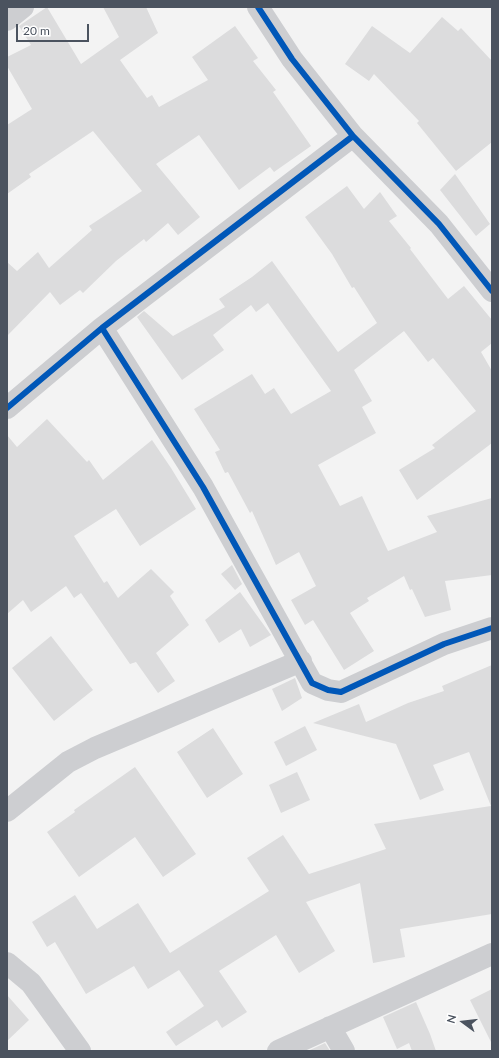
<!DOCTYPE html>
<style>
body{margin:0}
#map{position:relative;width:499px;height:1058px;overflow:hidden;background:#f3f3f3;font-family:Lato,sans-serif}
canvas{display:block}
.frame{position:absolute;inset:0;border:8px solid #4b535f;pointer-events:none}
.north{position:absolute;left:443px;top:1002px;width:40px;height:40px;-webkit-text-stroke:3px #fff;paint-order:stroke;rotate:285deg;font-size:11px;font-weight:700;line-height:16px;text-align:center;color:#4b535f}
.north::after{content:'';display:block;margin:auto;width:14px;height:18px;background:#4b535f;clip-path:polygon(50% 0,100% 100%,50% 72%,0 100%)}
.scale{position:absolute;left:16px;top:24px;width:73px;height:18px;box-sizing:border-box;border:2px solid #4b535f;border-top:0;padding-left:5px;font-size:12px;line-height:14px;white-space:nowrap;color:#4b535f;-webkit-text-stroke:3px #fff;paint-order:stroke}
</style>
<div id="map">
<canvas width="499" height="1058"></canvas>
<div class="frame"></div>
<div class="north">N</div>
<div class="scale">20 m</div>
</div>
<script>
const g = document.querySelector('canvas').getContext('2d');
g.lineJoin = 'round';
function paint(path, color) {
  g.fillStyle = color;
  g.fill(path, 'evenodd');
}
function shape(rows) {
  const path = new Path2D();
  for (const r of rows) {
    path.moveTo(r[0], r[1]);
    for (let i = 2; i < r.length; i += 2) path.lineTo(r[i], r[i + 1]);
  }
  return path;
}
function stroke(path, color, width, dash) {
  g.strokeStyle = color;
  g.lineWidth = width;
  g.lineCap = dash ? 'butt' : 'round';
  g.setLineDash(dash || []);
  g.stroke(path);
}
paint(shape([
 [47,7,81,64,119,37,103,7,146,7,158,33,120,60,147,98,152,95,159,107,208,80,192,57,235,26,258,58,253,61,276,90,273,92,311,146,274,172,270,167,239,190,199,135,156,164,200,217,178,235,168,223,146,242,144,239,116,261,83,293,80,290,60,305,50,292,7,336,7,262,17,271,38,252,49,268,92,230,89,226,142,191,93,131,29,174,31,177,7,194,7,125,32,109,7,66,7,57,31,45,19,26],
 [442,17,458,31,461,28,492,61,492,142,456,171,417,123,419,121,374,74,369,81,345,64,372,26,410,53],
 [455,174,490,224,476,236,440,190],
 [347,186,364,209,380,192,397,216,389,221,411,248,410,249,448,299,464,286,492,320,492,343,481,352,492,371,492,443,417,500,399,470,435,448,432,445,476,411,433,358,428,362,404,331,354,370,372,401,362,407,376,433,318,465,340,506,362,496,388,551,437,532,427,516,492,498,492,575,445,581,451,610,425,617,412,589,410,590,404,576,367,598,369,601,350,613,374,651,344,670,313,620,305,625,291,600,316,586,299,552,276,565,252,511,250,513,228,472,225,473,215,452,220,450,194,409,252,374,265,394,274,388,291,414,331,391,268,303,256,312,251,305,213,335,224,350,182,380,137,317,144,311,173,336,225,307,219,299,252,277,272,261,338,352,377,323,354,287,352,288,332,254,305,217],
 [47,419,87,462,89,460,103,480,152,440,171,468,196,509,140,546,116,509,74,536,104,583,107,581,118,598,151,569,174,592,170,596,189,625,156,653,175,681,158,693,136,662,130,664,81,593,74,598,66,586,31,612,23,600,7,614,7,435,17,447],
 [232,565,242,584,235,590,221,574],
 [240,592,271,635,250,647,241,629,219,643,205,620],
 [51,636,93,690,54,721,12,668],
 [492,665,492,914,400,929,405,957,373,963,360,883,306,902,335,951,299,973,276,935,219,971,247,1012,222,1028,217,1020,176,1046,166,1032,204,1006,179,970,148,989,134,966,86,994,55,942,47,947,32,922,75,895,97,929,138,903,170,953,269,891,247,858,283,835,309,874,386,849,374,824,491,806,469,752,433,765,444,790,420,800,396,744,313,723,359,704,366,722,408,703,444,691,442,686],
 [295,678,302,698,282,711,272,689],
 [305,726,317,750,286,766,274,742],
 [213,728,243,774,207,798,177,752],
 [135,767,196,854,163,877,135,837,79,877,47,832,75,812,74,810],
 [297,772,310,800,281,813,269,785],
 [492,989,492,1044,470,1000],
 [7,995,29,1020,7,1041],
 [416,1002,430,1034,436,1051,412,1051,409,1043,397,1049,383,1017],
 [325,1043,330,1051,308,1051]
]), '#dcdcdd');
stroke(shape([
 [258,7,292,59,353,136,439,224,492,291],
 [7,20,23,7],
 [102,328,203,487,312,683,328,690,341,692,444,644,492,628],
 [7,408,102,328,353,136],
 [7,811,68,762,95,748,301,661],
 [7,963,31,983,80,1051],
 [330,1027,344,1051],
 [278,1051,492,954]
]), '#cdced1', 22);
stroke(shape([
 [258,7,292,59,353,136,439,224,492,291],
 [102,328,203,487,312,683,328,690,341,692,444,644,492,628],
 [7,408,102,328,353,136]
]), '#0057b8', 6);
</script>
